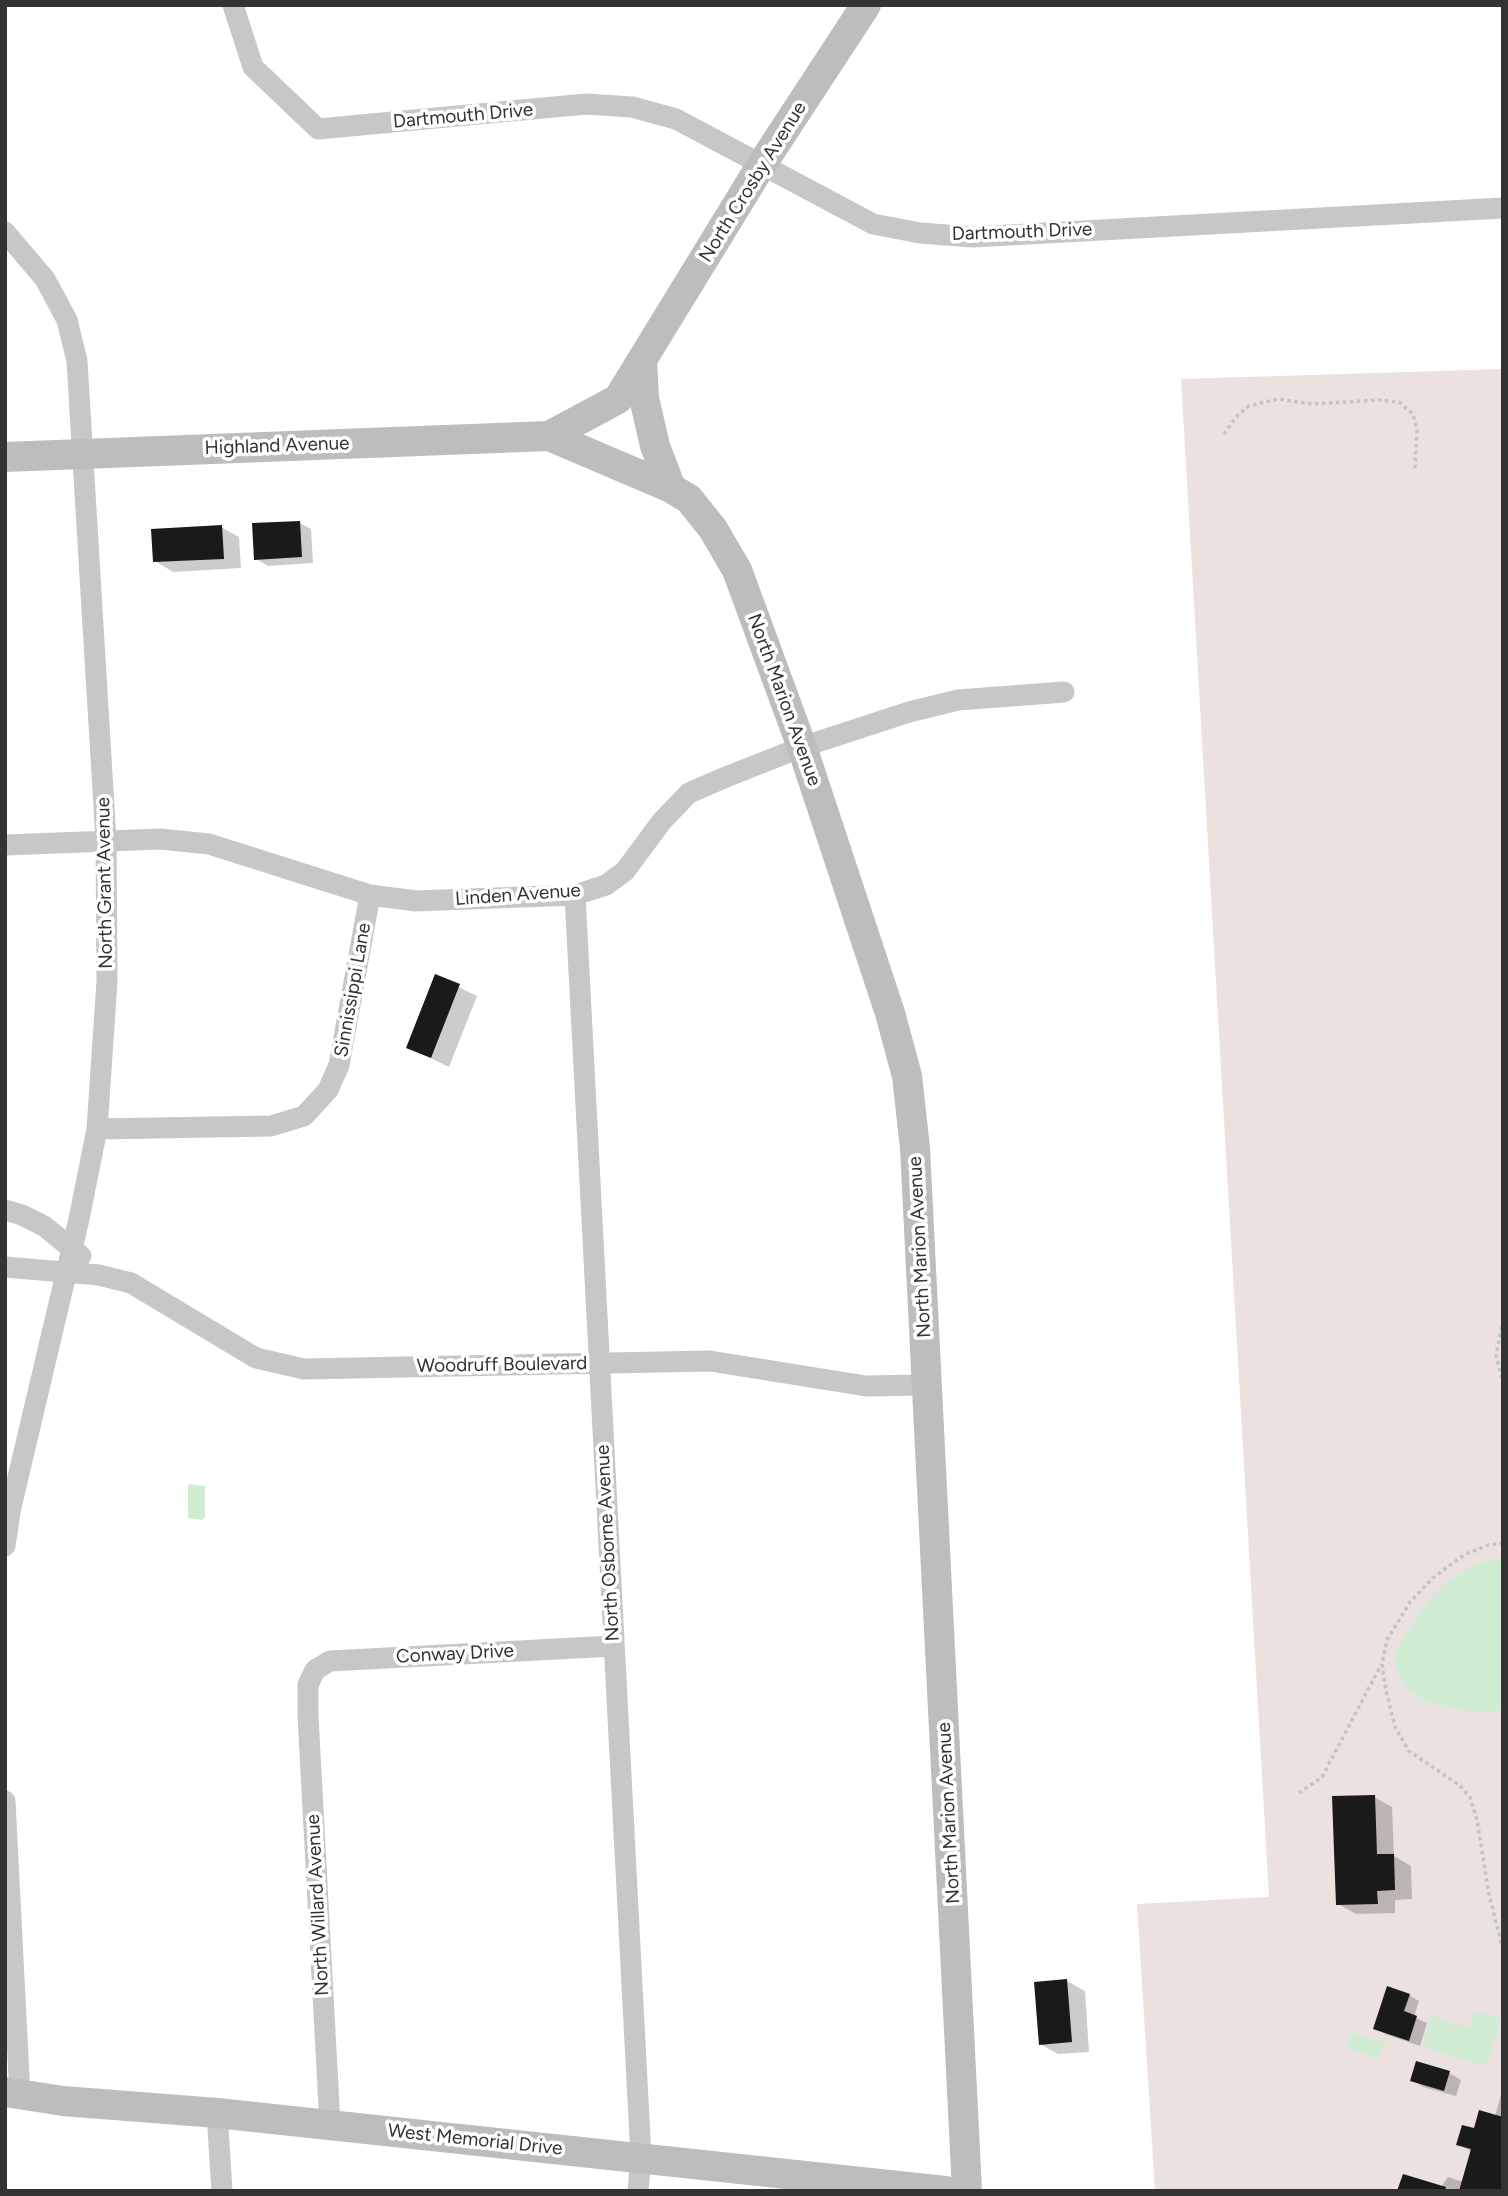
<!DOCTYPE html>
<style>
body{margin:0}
#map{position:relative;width:1508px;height:2196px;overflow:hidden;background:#fff;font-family:Figtree,sans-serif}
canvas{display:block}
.frame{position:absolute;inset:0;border:7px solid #333;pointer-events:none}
</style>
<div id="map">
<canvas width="1508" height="2196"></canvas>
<div class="frame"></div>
</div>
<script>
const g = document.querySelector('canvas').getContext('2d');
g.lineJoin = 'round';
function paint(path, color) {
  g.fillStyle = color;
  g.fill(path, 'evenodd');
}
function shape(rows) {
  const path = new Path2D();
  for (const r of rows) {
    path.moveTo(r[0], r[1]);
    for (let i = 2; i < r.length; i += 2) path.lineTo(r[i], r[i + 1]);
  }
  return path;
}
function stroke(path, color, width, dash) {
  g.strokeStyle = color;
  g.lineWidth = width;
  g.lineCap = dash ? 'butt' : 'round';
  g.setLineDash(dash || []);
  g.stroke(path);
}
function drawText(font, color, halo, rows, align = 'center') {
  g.font = font + ' Figtree,sans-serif';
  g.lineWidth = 7;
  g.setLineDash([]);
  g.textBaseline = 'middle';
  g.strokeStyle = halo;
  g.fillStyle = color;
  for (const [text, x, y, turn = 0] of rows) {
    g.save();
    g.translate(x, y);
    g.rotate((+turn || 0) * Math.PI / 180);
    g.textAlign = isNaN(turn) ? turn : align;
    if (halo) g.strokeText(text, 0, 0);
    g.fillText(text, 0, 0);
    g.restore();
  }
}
paint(shape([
 [1503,369,1503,2191,1155,2191,1137,1904,1269,1897,1181,379]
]), '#ebe2df');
paint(shape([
 [190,1484,205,1486,205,1517,202,1520,188,1518,188,1486],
 [1498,1559,1503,1559,1503,1709,1492,1712,1462,1710,1422,1700,1404,1685,1395,1666,1396,1651,1423,1608,1449,1581,1475,1565],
 [1476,2011,1501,2019,1487,2066,1422,2047,1431,2016,1470,2028],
 [1352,2033,1384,2042,1378,2059,1347,2048]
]), '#d0edd4');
paint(shape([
 [300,523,311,529,313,563,268,566,256,559],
 [221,527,239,537,241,568,173,572,155,561],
 [436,976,477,996,449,1067,408,1047],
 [1374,1797,1392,1807,1394,1856,1411,1866,1412,1899,1395,1900,1395,1913,1356,1914,1338,1904],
 [1067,1981,1085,1991,1089,2052,1058,2054,1040,2044],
 [1409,1995,1419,2001,1414,2017,1427,2023,1420,2046,1385,2034,1375,2028],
 [1449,2073,1461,2080,1456,2096,1423,2087,1412,2080],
 [1502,2091,1503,2191,1399,2191,1441,2187,1448,2177,1464,2182,1472,2152,1458,2144,1495,2116]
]), '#0003');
paint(shape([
 [300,521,302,557,254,560,252,523],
 [222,525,224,559,153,562,151,529],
 [435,974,460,984,431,1058,406,1048],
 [1375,1795,1377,1854,1394,1854,1395,1890,1377,1891,1378,1904,1336,1905,1332,1796],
 [1067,1979,1072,2042,1039,2045,1034,1982],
 [1387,1986,1410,1994,1404,2011,1417,2016,1409,2041,1373,2029],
 [1416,2061,1450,2071,1444,2091,1410,2081],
 [1479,2110,1503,2117,1503,2191,1459,2191,1471,2149,1456,2145,1462,2125,1474,2128],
 [1403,2174,1446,2187,1445,2191,1397,2191]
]), '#1a1a1a');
stroke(shape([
 [1224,434,1236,417,1249,406,1278,399,1311,404,1379,400,1399,402,1413,414,1417,430,1415,468],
 [1503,1320,1496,1355,1503,1383],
 [1503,1543,1488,1545,1464,1555,1434,1577,1410,1602,1387,1640,1382,1664,1386,1691,1395,1727,1409,1751,1459,1785,1470,1797,1477,1820,1489,1894,1503,1950],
 [1299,1793,1322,1777,1381,1665]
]), '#c3c3c3', 3.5, [3.5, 3.5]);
stroke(shape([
 [233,5,253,67,318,129,586,104,632,107,676,119,873,224,920,233,973,237,1503,208],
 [5,232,45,279,67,320,77,361,106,840,107,981,97,1129,79,1219,11,1507,5,1546],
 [5,845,160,839,209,844,370,895,416,901,575,895,606,885,625,871,662,821,689,793,726,777,802,747,909,712,958,700,1064,692],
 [575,895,641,2157,638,2191],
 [97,1129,271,1126,304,1116,328,1090,339,1065,370,895],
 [5,1210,22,1215,44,1226,81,1256],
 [5,1267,99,1275,131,1283,256,1358,304,1369,710,1361,866,1386,926,1385],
 [5,1801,20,2096],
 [217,2113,222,2191],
 [330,2125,308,1716,308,1685,315,1670,330,1661,613,1646]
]), '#c7c7c7', 21);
stroke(shape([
 [642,360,644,398,655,446,671,488],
 [549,436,618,399,762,164,866,5],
 [5,457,549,436,671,488,689,499,713,529,737,570,802,747,890,1013,907,1076,915,1148,967,2191],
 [5,2092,63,2101,217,2113,945,2191]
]), '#bdbdbd', 30);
drawText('19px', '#333', '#fff', [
 ["Dartmouth Drive",463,116,-5],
 ["North Crosby Avenue",753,182,-58],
 ["Dartmouth Drive",1022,232,-2],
 ["Highland Avenue",277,446,-2],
 ["North Marion Avenue",784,700,70],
 ["North Grant Avenue",105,883,-91],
 ["Linden Avenue",518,895,-4],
 ["Sinnissippi Lane",353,990,-80],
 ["North Marion Avenue",920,1247,-93],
 ["Woodruff Boulevard",502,1365,-1],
 ["North Osborne Avenue",608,1543,-93],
 ["Conway Drive",455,1654,-3],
 ["North Marion Avenue",949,1813,-93],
 ["North Willard Avenue",318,1905,-93],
 ["West Memorial Drive",475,2140,6]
]);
</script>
